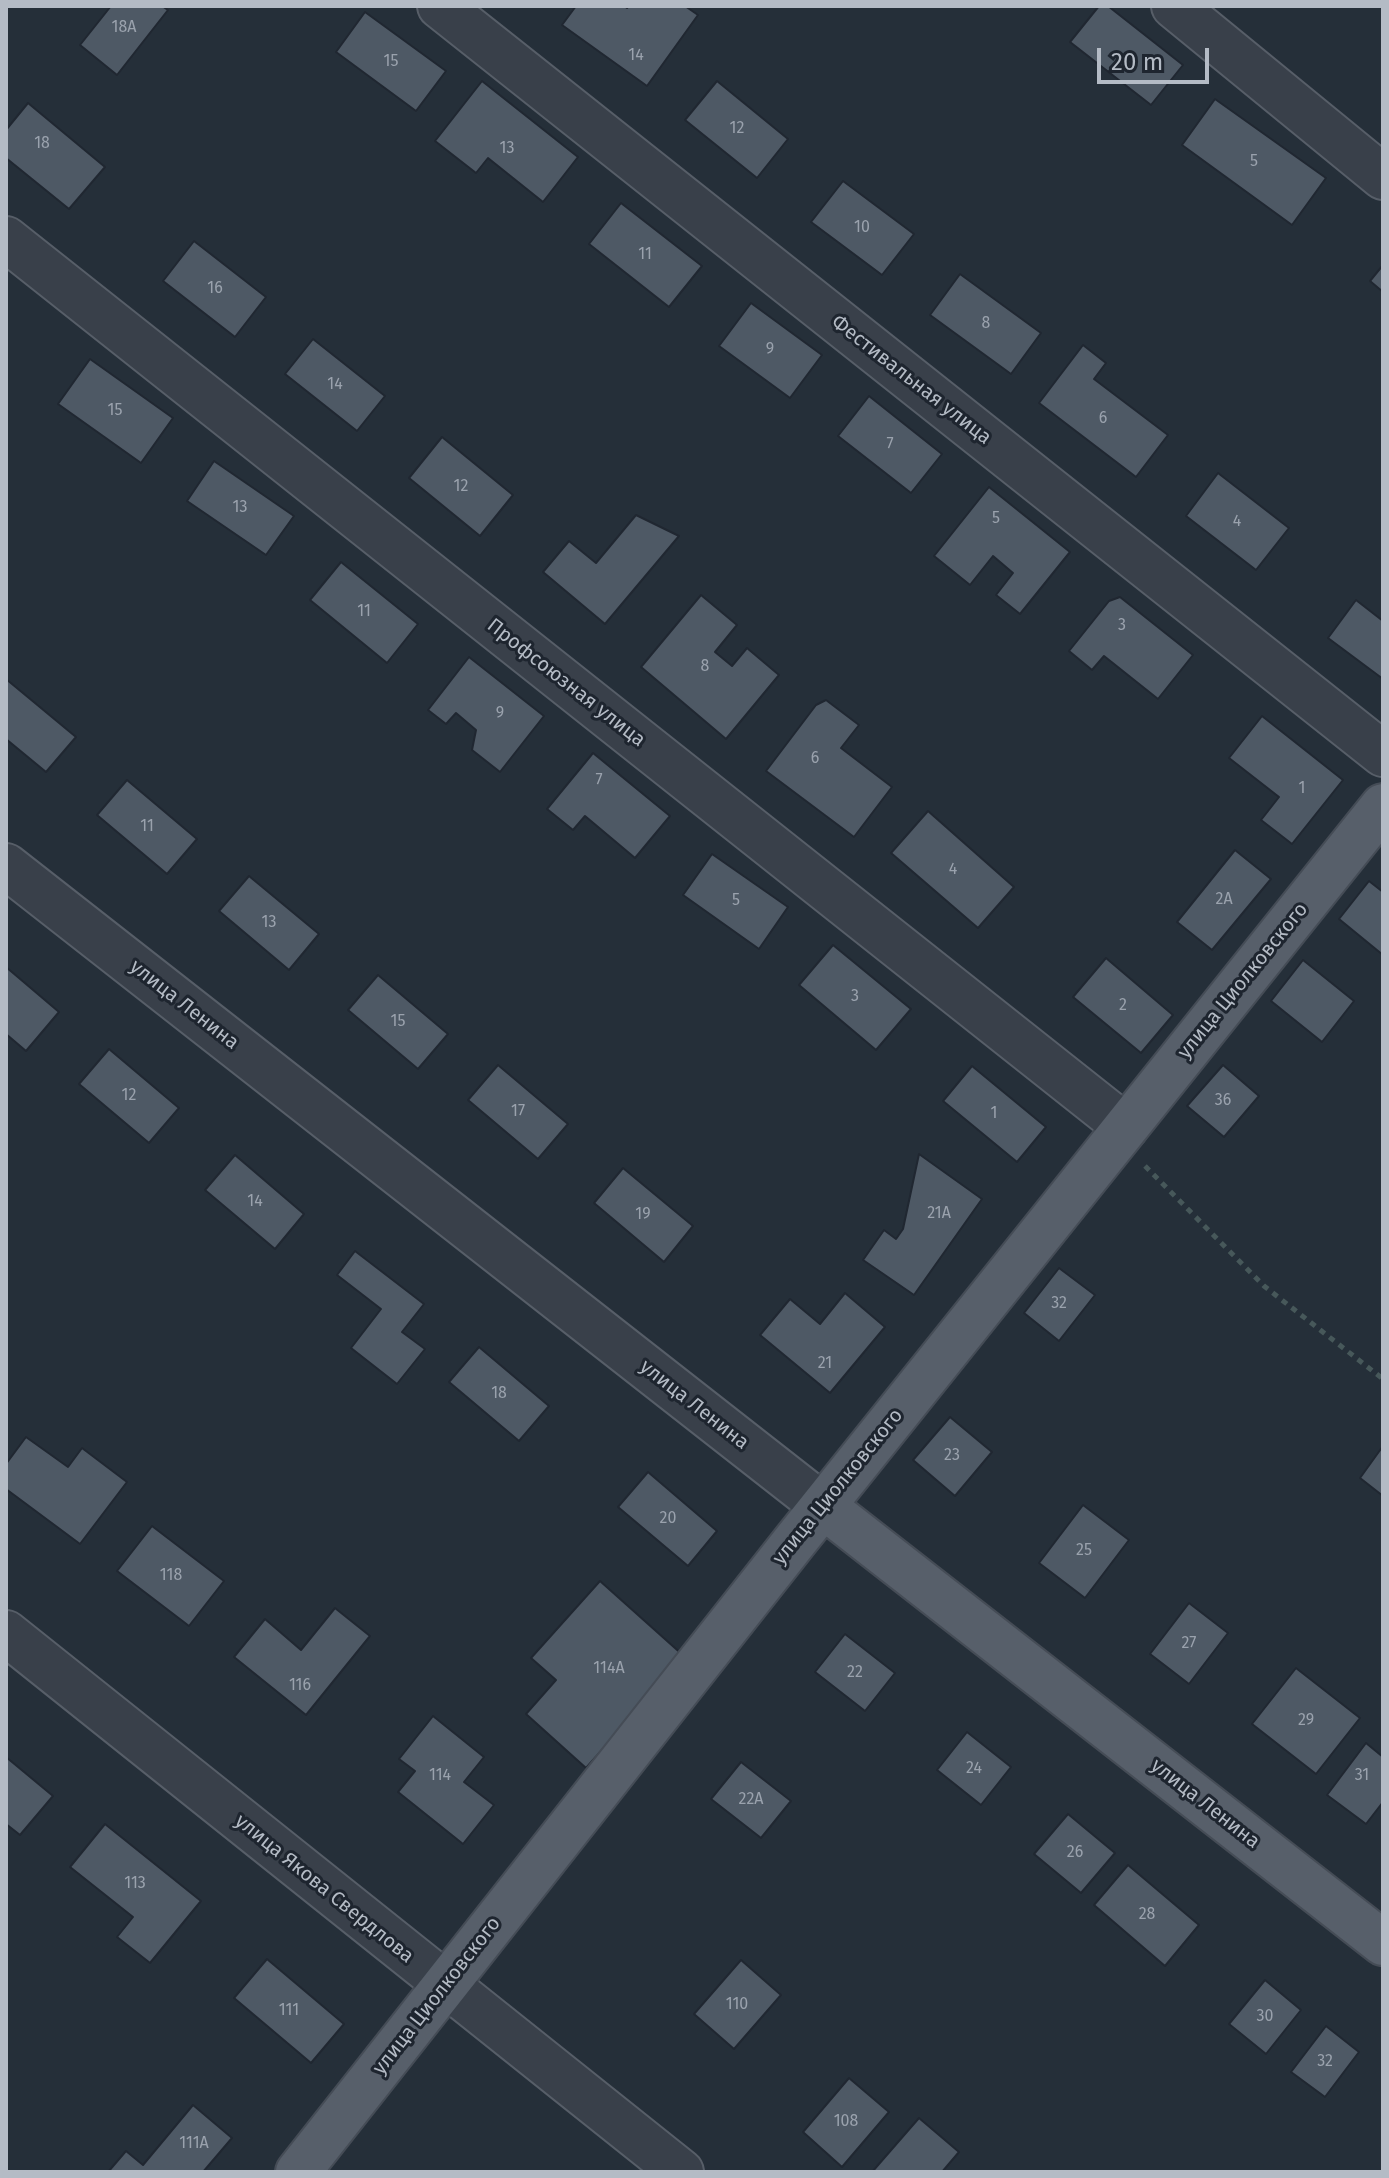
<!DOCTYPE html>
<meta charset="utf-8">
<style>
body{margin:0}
#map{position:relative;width:1389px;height:2178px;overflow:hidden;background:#252f39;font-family:"Fira Sans",sans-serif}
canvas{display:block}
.frame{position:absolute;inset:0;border:8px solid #b4bbc5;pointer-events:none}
.scale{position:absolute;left:1097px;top:48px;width:112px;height:36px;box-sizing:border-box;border:4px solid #b4bbc5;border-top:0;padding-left:10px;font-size:24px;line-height:28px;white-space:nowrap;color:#b4bbc5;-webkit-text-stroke:6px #1e252f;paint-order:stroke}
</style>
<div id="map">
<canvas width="1389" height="2178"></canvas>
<div class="frame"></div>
<div class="scale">20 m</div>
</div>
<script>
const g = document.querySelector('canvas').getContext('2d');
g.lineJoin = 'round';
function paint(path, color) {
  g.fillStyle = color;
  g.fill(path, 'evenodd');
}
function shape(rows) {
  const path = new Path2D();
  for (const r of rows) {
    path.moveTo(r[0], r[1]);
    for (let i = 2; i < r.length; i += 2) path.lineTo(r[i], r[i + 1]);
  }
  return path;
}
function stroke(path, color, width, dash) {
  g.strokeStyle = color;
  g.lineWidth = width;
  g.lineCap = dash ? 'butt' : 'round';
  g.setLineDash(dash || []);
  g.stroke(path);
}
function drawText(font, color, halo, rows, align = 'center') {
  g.font = font + ' "Fira Sans",sans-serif';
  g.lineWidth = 6;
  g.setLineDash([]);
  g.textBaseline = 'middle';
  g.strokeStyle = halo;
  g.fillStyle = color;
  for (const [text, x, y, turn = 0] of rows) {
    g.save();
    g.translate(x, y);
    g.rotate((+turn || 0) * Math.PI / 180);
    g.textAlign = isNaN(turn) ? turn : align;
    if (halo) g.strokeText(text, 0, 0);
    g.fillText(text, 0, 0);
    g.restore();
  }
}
const building = shape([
 [111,6,162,6,168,10,117,75,80,45,111,6],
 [576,6,624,6,627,8,629,6,685,6,698,15,647,86,562,25,576,6],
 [1099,6,1108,6,1183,65,1151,105,1070,42,1099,6],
 [365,12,446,71,416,111,336,52,365,12],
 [482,81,578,157,543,202,488,158,476,173,435,141,482,81],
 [717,81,788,139,757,178,685,120,717,81],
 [1215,99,1326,178,1292,225,1182,145,1215,99],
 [28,103,105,167,69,209,6,158,6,130,28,103],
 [843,181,914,234,882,275,811,222,843,181],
 [621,203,702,266,669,307,589,244,621,203],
 [194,241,266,297,235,337,163,281,194,241],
 [1383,265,1383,292,1370,281,1383,265],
 [960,274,1041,333,1011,374,930,315,960,274],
 [751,303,822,355,790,398,719,346,751,303],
 [313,339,385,396,357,431,285,374,313,339],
 [1083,345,1106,363,1094,379,1168,435,1136,477,1039,403,1083,345],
 [90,359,173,418,141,463,58,404,90,359],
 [869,396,942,454,911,493,838,436,869,396],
 [442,437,513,495,480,536,409,478,442,437],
 [214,461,294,516,266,555,187,501,214,461],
 [1218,473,1289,528,1256,570,1186,516,1218,473],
 [989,487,1070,552,1020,614,996,595,1013,573,993,556,970,585,934,556,989,487],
 [636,515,679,536,605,624,543,572,569,541,596,563,636,515],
 [341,562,418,624,387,663,310,600,341,562],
 [701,595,737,625,715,652,732,666,747,648,779,675,726,739,641,667,701,595],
 [1120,597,1193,655,1158,699,1104,656,1092,670,1069,651,1109,601,1120,597],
 [1356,600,1383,621,1383,679,1328,638,1356,600],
 [469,657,544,716,500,772,472,750,476,730,456,713,446,724,428,710,469,657],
 [6,679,76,737,46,772,6,739,6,679],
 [826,700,859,725,841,748,892,787,854,837,766,771,816,705,826,700],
 [1262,716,1343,780,1292,844,1261,820,1279,797,1229,758,1262,716],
 [593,753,670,816,635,858,585,816,573,830,547,809,593,753],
 [127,780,197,839,167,874,97,815,127,780],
 [928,811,1014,887,978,928,891,853,928,811],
 [1235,850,1271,879,1212,950,1177,922,1235,850],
 [712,854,788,907,759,949,683,895,712,854],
 [249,876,319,934,289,970,219,911,249,876],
 [1369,881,1383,892,1383,955,1339,919,1369,881],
 [833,945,911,1009,876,1050,799,985,833,945],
 [1106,958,1173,1015,1141,1053,1073,997,1106,958],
 [1303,960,1354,1001,1322,1042,1271,1001,1303,960],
 [6,967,59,1012,26,1051,6,1034,6,967],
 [378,975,448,1034,418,1069,348,1010,378,975],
 [109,1049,179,1108,149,1143,79,1084,109,1049],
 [498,1065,568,1124,538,1159,468,1100,498,1065],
 [1223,1065,1259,1096,1224,1137,1187,1106,1223,1065],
 [972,1066,1046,1127,1017,1162,943,1101,972,1066],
 [919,1154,982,1199,914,1295,863,1260,884,1230,896,1239,903,1229,919,1154],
 [235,1155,304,1214,275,1249,205,1190,235,1155],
 [623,1168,693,1226,664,1262,594,1203,623,1168],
 [355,1251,424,1304,402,1332,425,1349,397,1384,351,1348,381,1309,337,1275,355,1251],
 [1059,1268,1095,1295,1059,1341,1024,1313,1059,1268],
 [845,1293,885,1327,830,1393,760,1335,790,1299,820,1324,845,1293],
 [479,1347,549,1406,519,1441,449,1382,479,1347],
 [950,1417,992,1452,955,1496,913,1460,950,1417],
 [26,1437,68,1467,82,1448,127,1482,80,1544,6,1489,6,1464,26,1437],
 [1383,1446,1383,1496,1360,1478,1383,1446],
 [648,1472,717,1531,688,1566,618,1507,648,1472],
 [1083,1505,1129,1540,1085,1598,1039,1563,1083,1505],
 [152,1526,224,1581,189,1626,117,1571,152,1526],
 [600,1581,685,1657,586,1768,526,1714,556,1680,531,1658,600,1581],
 [1189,1603,1228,1633,1189,1684,1150,1654,1189,1603],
 [335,1608,370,1636,306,1715,234,1657,265,1619,301,1650,335,1608],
 [845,1634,895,1673,865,1711,815,1672,845,1634],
 [1296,1668,1360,1718,1316,1774,1252,1724,1296,1668],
 [433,1716,484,1757,464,1782,494,1805,463,1844,398,1792,415,1771,399,1759,433,1716],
 [967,1732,1011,1767,981,1805,937,1770,967,1732],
 [1366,1743,1383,1757,1383,1802,1366,1824,1327,1795,1366,1743],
 [6,1757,53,1796,20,1835,6,1824,6,1757],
 [741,1762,791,1801,761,1838,711,1799,741,1762],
 [1068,1814,1115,1853,1081,1893,1034,1854,1068,1814],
 [105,1824,201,1901,150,1963,117,1937,133,1917,70,1867,105,1824],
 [1128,1865,1199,1925,1165,1966,1094,1905,1128,1865],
 [267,1959,344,2024,311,2063,234,1998,267,1959],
 [741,1960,781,1995,734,2049,694,2014,741,1960],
 [1265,1980,1301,2010,1266,2054,1229,2024,1265,1980],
 [1326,2026,1359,2052,1325,2097,1291,2072,1326,2026],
 [849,2078,889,2112,842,2167,803,2132,849,2078],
 [193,2105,232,2138,203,2172,108,2172,126,2151,143,2165,193,2105],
 [919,2118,959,2152,942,2172,872,2172,919,2118]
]);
paint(building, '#4e5965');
stroke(building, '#202731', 2);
const minor = shape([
 [440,6,1383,754],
 [1174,6,1383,177],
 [6,239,1126,1127],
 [6,866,823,1506],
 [6,1633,681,2172]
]);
const major = shape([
 [823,1506,1383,1943],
 [298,2172,795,1541,1383,806]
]);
stroke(minor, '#575e68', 48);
stroke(major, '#454c56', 48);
stroke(shape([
 [1145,1166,1264,1286,1383,1379]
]), '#47585a', 5, [6, 6]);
stroke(minor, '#39404a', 44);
stroke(major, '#575f6a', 44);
drawText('16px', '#9aa2ad', null, [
 ["18А",124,28],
 ["14",636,56],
 ["15",391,62],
 ["12",737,129],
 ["18",42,144],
 ["13",507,149],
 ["5",1254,162],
 ["10",862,228],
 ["11",645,255],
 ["16",215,289],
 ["8",986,324],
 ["9",770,350],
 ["14",335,385],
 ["15",115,411],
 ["6",1103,419],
 ["7",890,445],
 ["12",461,487],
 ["13",240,508],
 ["5",996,519],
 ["4",1237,522],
 ["11",364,612],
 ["3",1122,626],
 ["8",705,667],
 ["9",500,714],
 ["6",815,759],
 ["7",599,781],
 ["1",1302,789],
 ["11",147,827],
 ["4",953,870],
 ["2А",1224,900],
 ["5",736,901],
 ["13",269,923],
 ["3",855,997],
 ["2",1123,1006],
 ["15",398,1022],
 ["12",129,1096],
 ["36",1223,1101],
 ["17",518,1112],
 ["1",994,1114],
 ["14",255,1202],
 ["21А",939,1214],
 ["19",643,1215],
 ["32",1059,1304],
 ["21",825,1364],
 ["18",499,1394],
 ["23",952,1456],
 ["20",668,1519],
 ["25",1084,1551],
 ["118",171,1576],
 ["27",1189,1644],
 ["114А",609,1669],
 ["22",855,1673],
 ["116",300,1686],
 ["29",1306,1721],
 ["24",974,1769],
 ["114",440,1776],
 ["31",1362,1776],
 ["22А",751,1800],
 ["26",1075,1853],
 ["113",135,1884],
 ["28",1147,1915],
 ["110",737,2005],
 ["111",289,2011],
 ["30",1265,2017],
 ["32",1325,2062],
 ["108",846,2122],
 ["111А",194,2144]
]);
drawText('20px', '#b4bbc5', '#1e252f', [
 ["Фестивальная улица",911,380,38],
 ["Профсоюзная улица",566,683,38],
 ["улица Циолковского",1243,981,-51],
 ["улица Ленина",184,1005,38],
 ["улица Ленина",694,1405,38],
 ["улица Циолковского",838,1487,-51],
 ["улица Ленина",1205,1804,38],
 ["улица Якова Свердлова",324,1889,39],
 ["улица Циолковского",437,1996,-52]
]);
</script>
